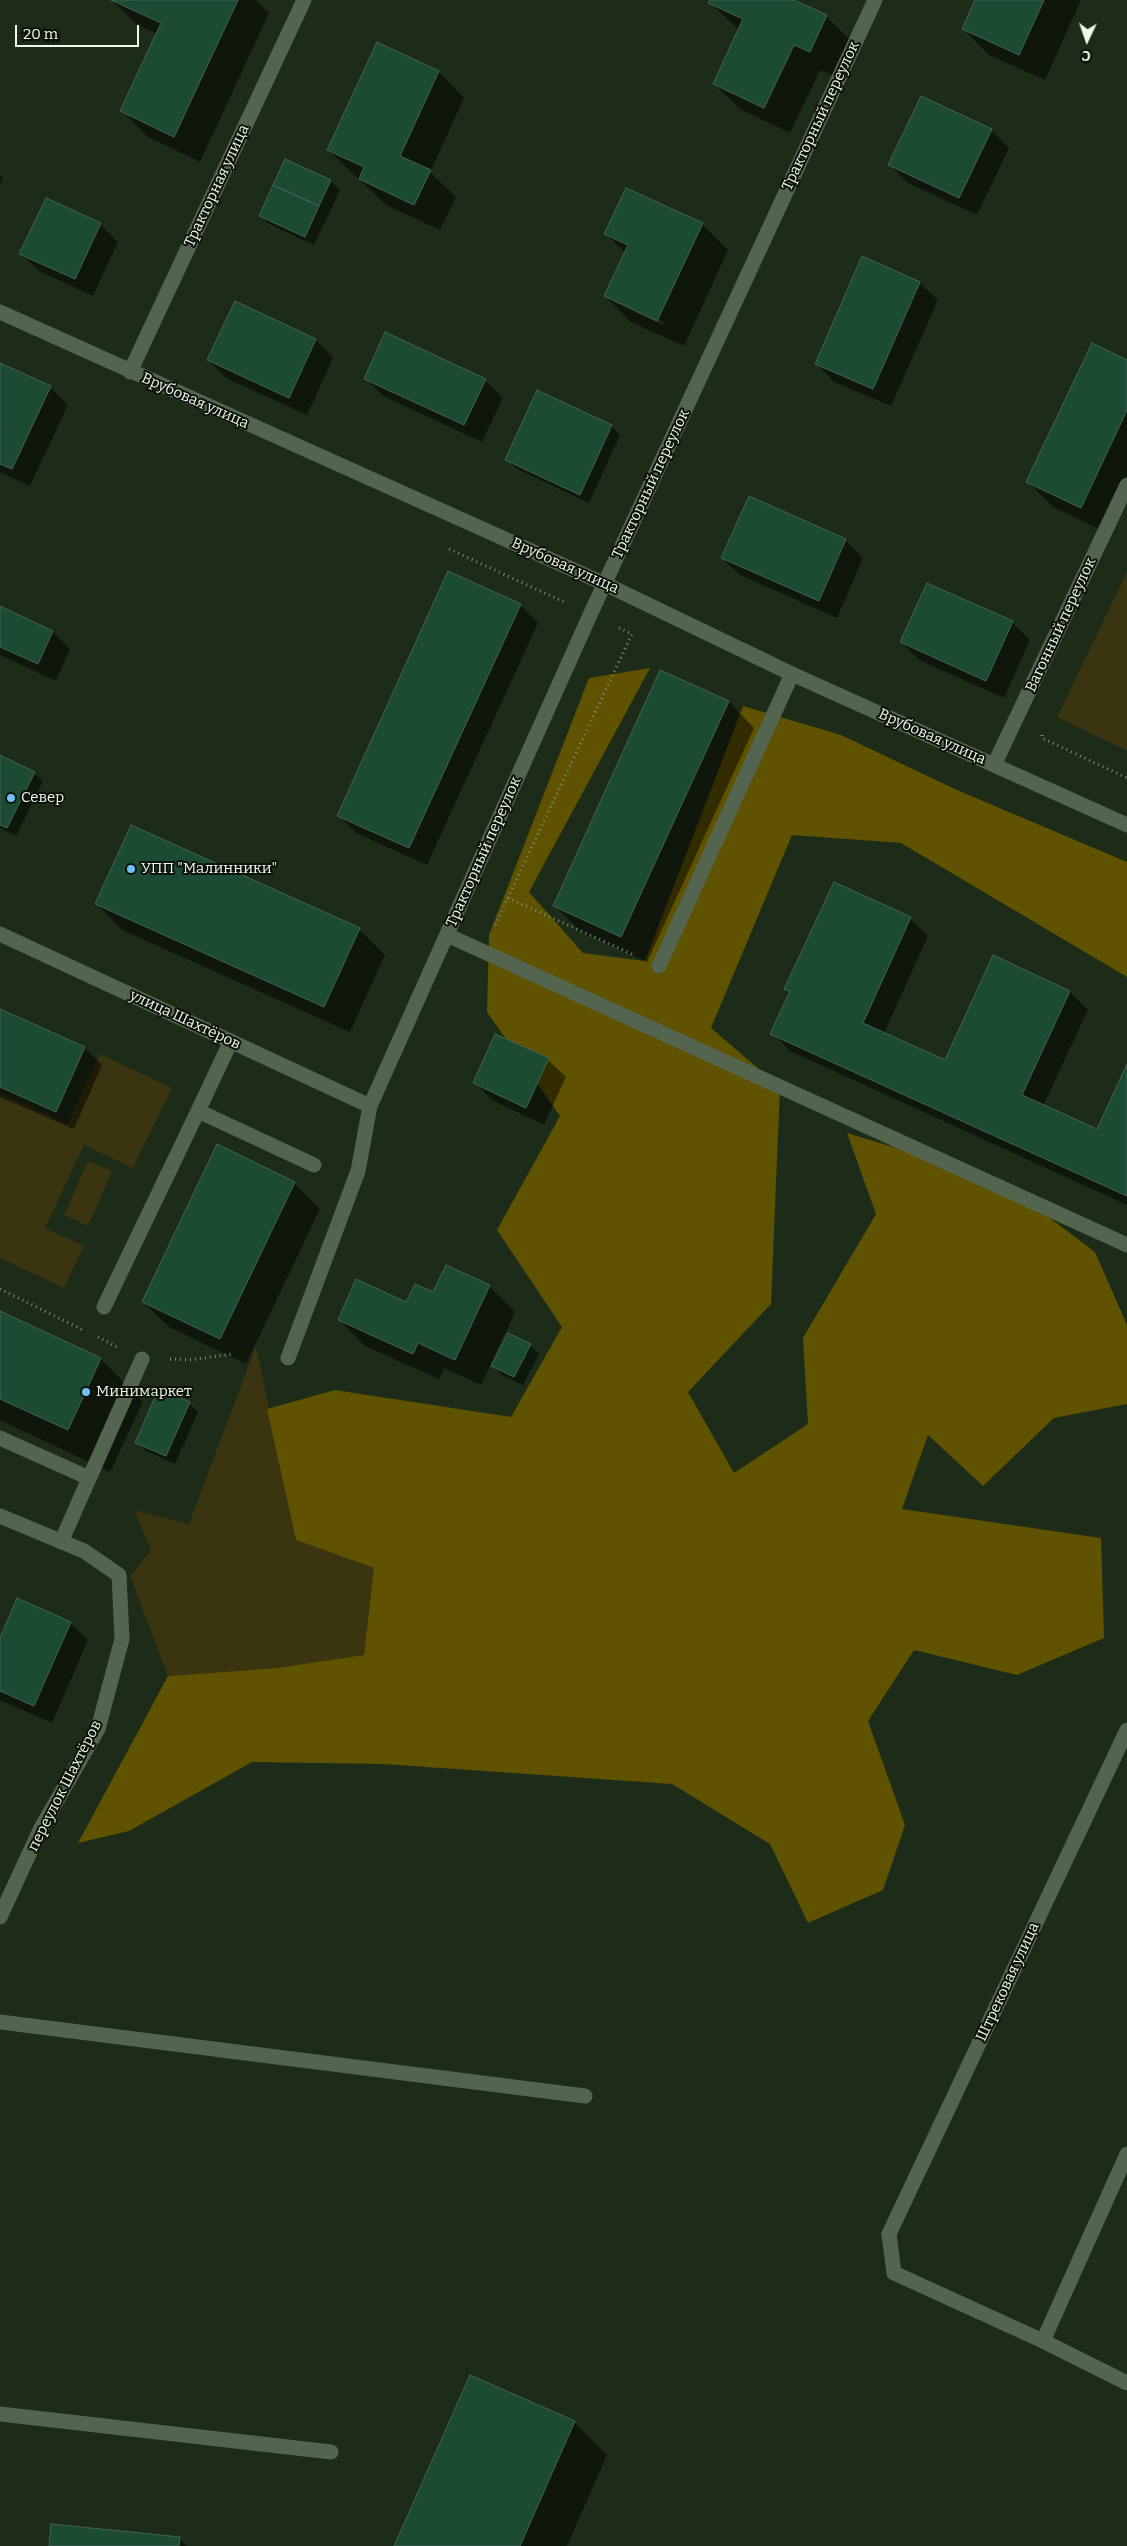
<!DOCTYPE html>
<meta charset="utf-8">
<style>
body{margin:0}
#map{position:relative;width:1127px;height:2546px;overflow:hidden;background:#1d2c18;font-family:Bitter,serif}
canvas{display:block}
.north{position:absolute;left:1062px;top:15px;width:50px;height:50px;-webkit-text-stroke:4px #0c1209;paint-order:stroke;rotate:183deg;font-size:14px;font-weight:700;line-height:20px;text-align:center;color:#eef8eb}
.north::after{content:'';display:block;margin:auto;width:18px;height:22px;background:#eef8eb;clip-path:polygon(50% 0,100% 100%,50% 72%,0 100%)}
.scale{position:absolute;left:15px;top:25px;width:124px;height:22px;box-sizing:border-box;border:2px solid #eef8eb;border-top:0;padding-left:6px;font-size:15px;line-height:18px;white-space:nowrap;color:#eef8eb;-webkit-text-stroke:4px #0c1209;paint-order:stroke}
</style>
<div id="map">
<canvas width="1127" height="2546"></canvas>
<div class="north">С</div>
<div class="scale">20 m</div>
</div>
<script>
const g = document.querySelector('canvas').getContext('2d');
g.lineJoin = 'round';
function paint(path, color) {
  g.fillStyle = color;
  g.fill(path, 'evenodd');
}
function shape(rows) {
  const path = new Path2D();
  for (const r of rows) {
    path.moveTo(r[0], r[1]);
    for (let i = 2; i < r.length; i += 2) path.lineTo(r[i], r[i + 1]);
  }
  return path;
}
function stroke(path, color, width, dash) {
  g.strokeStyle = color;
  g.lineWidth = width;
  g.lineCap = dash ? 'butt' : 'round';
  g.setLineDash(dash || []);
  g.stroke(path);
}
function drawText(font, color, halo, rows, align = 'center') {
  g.font = font + ' Bitter,serif';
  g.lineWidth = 4;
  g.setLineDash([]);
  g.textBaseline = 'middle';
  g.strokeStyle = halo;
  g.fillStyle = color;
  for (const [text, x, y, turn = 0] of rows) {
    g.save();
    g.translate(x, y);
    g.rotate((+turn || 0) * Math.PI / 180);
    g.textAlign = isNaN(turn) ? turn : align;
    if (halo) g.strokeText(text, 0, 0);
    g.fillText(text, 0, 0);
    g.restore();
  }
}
paint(shape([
 [1127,572,1127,751,1057,717],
 [100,1054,172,1088,133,1168,84,1145,45,1228,84,1246,64,1288,0,1258,0,1093,67,1124],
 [88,1161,112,1171,88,1226,64,1215],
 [256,1346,296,1540,375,1568,364,1656,277,1668,168,1676,130,1576,151,1550,134,1510,189,1524]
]), '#3a3411');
paint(shape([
 [650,668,529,892,583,953,645,961,743,706,841,735,957,790,1127,862,1127,977,901,843,792,835,711,1028,780,1087,771,1304,688,1392,734,1473,808,1424,803,1338,876,1214,847,1133,998,1179,1095,1252,1127,1325,1127,1404,1054,1418,983,1486,928,1435,902,1509,1101,1538,1104,1638,1017,1675,914,1650,868,1721,905,1825,883,1890,808,1923,770,1844,672,1784,383,1764,252,1762,129,1831,78,1843,168,1676,277,1668,364,1655,374,1568,296,1540,267,1409,335,1390,511,1417,562,1327,497,1230,560,1116,487,1012,489,935,589,678]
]), '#5f5200');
paint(shape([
 [112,0,256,0,269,13,200,162,148,137,122,111,158,34,137,25],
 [711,0,791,0,826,16,852,42,836,77,820,70,790,133,740,109,714,84,739,30,710,3],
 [976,0,1081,0,1045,80,989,55,963,29],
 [377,44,439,72,464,98,430,172,456,197,440,230,386,205,328,150],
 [991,130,1009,148,977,215,908,183,890,165],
 [286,160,331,181,340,190,314,245,269,224,260,216],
 [0,175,3,178,0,185],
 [100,224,118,242,93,296,39,271,21,253],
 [702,224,728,250,684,346,631,322,605,296,625,253,606,234],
 [635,309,664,322,663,325,635,312],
 [863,258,920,283,938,300,891,406,834,382,817,364],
 [316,340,333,358,307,415,226,378,208,360],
 [1127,361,1127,490,1107,533,1053,507,1027,481],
 [0,364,50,387,68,405,30,486,0,472],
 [365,378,485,380,503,398,482,442,383,396],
 [611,426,620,435,589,503,515,468,507,459],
 [845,540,863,558,837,618,740,575,722,558],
 [520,605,538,623,427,865,356,833,338,815],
 [0,607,53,632,70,649,56,681,0,655],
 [1012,622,1030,640,1004,698,919,660,901,642],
 [661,672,729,702,754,728,647,962,580,931,554,905],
 [0,756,34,773,43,781,16,836,0,828],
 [834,883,910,919,928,936,884,1033,946,1062,994,957,1070,992,1088,1010,1043,1106,1098,1131,1127,1067,1127,1205,790,1051,772,1033,790,993,786,988],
 [97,904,359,929,385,955,350,1032,122,930],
 [0,1010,85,1048,102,1065,74,1129,0,1097],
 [548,1060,566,1077,544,1125,492,1100,474,1082],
 [294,1183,320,1209,246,1364,169,1327,143,1302],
 [489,1286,515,1312,481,1385,444,1368,439,1379,365,1346,339,1320,407,1304,434,1294],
 [0,1312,101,1359,143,1402,110,1472,0,1420],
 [530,1345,539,1354,523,1385,502,1375,493,1366],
 [189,1403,198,1412,175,1464,146,1451,137,1443],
 [70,1623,88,1640,52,1723,0,1700,0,1641],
 [574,2422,607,2455,567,2546,396,2546],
 [180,2539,187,2546,50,2546]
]), '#0007');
const building = shape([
 [111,0,238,0,174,137,120,111,161,23,111,0],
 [710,0,794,0,827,15,810,52,794,45,764,108,713,84,743,19,708,3,710,0],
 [975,0,1044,0,1019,55,962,29,975,0],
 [377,42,439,71,400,156,431,170,414,205,359,179,364,167,327,150,377,42],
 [921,96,992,129,959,198,888,165,921,96],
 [285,159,331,180,319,206,273,185,285,159],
 [273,185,319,206,305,237,259,216,273,185],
 [626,188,703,223,657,321,604,296,628,245,604,234,626,188],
 [46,198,101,223,75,279,19,254,46,198],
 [862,256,920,282,873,389,815,364,862,256],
 [235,301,316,339,289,398,207,360,235,301],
 [385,332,486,379,464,425,364,379,385,332],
 [1092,343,1127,360,1127,410,1081,508,1026,482,1092,343],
 [0,363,51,386,12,469,0,464,0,363],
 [537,390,612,425,580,495,505,460,537,390],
 [749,496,846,539,819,601,721,558,749,496],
 [448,571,521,604,409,848,337,816,448,571],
 [927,583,1013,621,986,681,900,642,927,583],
 [0,606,53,631,38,664,0,647,0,606],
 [660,670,729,701,621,937,553,906,660,670],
 [0,755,35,772,7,828,0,825,0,755],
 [131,825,360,928,324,1007,95,904,131,825],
 [834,882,911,917,863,1023,945,1060,993,955,1070,991,1022,1095,1097,1129,1127,1064,1127,1196,770,1034,790,991,784,989,834,882],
 [0,1009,85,1047,56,1112,0,1087,0,1009],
 [495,1034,549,1058,526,1108,473,1083,495,1034],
 [217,1144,295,1182,220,1339,142,1302,217,1144],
 [446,1265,490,1285,455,1360,418,1343,413,1354,338,1320,356,1279,406,1302,415,1284,433,1292,446,1265],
 [0,1311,101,1358,68,1430,0,1399,0,1311],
 [508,1333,531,1344,514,1377,491,1366,508,1333],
 [159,1388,190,1402,166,1456,135,1443,159,1388],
 [17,1598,71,1622,34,1706,0,1691,0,1638,17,1598],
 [470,2375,575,2421,520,2546,394,2546,470,2375],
 [51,2524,180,2537,179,2546,49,2546,51,2524]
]);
paint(building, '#1b4b32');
stroke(building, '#476152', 1);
stroke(shape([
 [449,549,564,602],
 [1042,735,1042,738,1127,778],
 [508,898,632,954],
 [495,925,632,634,617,627],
 [0,1289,83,1330],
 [98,1337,117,1347],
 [170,1359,189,1360,232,1354]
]), '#808d7c', 3, [1, 4]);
stroke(shape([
 [447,935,1127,1245],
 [659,966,792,674],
 [231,1041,198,1111,314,1165],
 [104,1307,198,1111],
 [288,1358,358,1171,370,1106],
 [0,1438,89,1478],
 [61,1542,142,1359],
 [0,2022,585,2096],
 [889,2234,894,2273,1043,2341,1127,2383],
 [1043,2341,1127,2154],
 [0,2414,331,2452]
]), '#54654f', 15);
stroke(shape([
 [0,312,605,584,792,674,1127,825],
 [130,372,304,0],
 [994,765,1127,485],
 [0,934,370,1106,590,615,875,0],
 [0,1516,84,1551,119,1575,122,1639,98,1729,41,1828,0,1917],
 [889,2234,1127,1730]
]), '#54654f', 15);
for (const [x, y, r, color] of [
 [11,798,5,"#70c2f4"],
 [131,869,5,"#70c2f4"],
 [86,1392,5,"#70c2f4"]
]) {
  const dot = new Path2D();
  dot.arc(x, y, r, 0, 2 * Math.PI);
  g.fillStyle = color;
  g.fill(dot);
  stroke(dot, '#0c1209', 2);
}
drawText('15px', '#eef8eb', '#0c1209', [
 ["Тракторный переулок",821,116,-65],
 ["Тракторная улица",217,186,-65],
 ["Врубовая улица",195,401,24],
 ["Тракторный переулок",651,484,-65],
 ["Врубовая улица",565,566,24],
 ["Вагонный переулок",1061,625,-65],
 ["Врубовая улица",932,737,24],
 ["Тракторный переулок",484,852,-66],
 ["улица Шахтёров",185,1020,25],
 ["переулок Шахтёров",65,1786,-63],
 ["Штрековая улица",1008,1982,-65]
]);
drawText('15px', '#eef8eb', '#0c1209', [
 ["Север",21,798],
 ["УПП \"Малинники\"",141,869],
 ["Минимаркет",96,1392]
], 'left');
</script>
